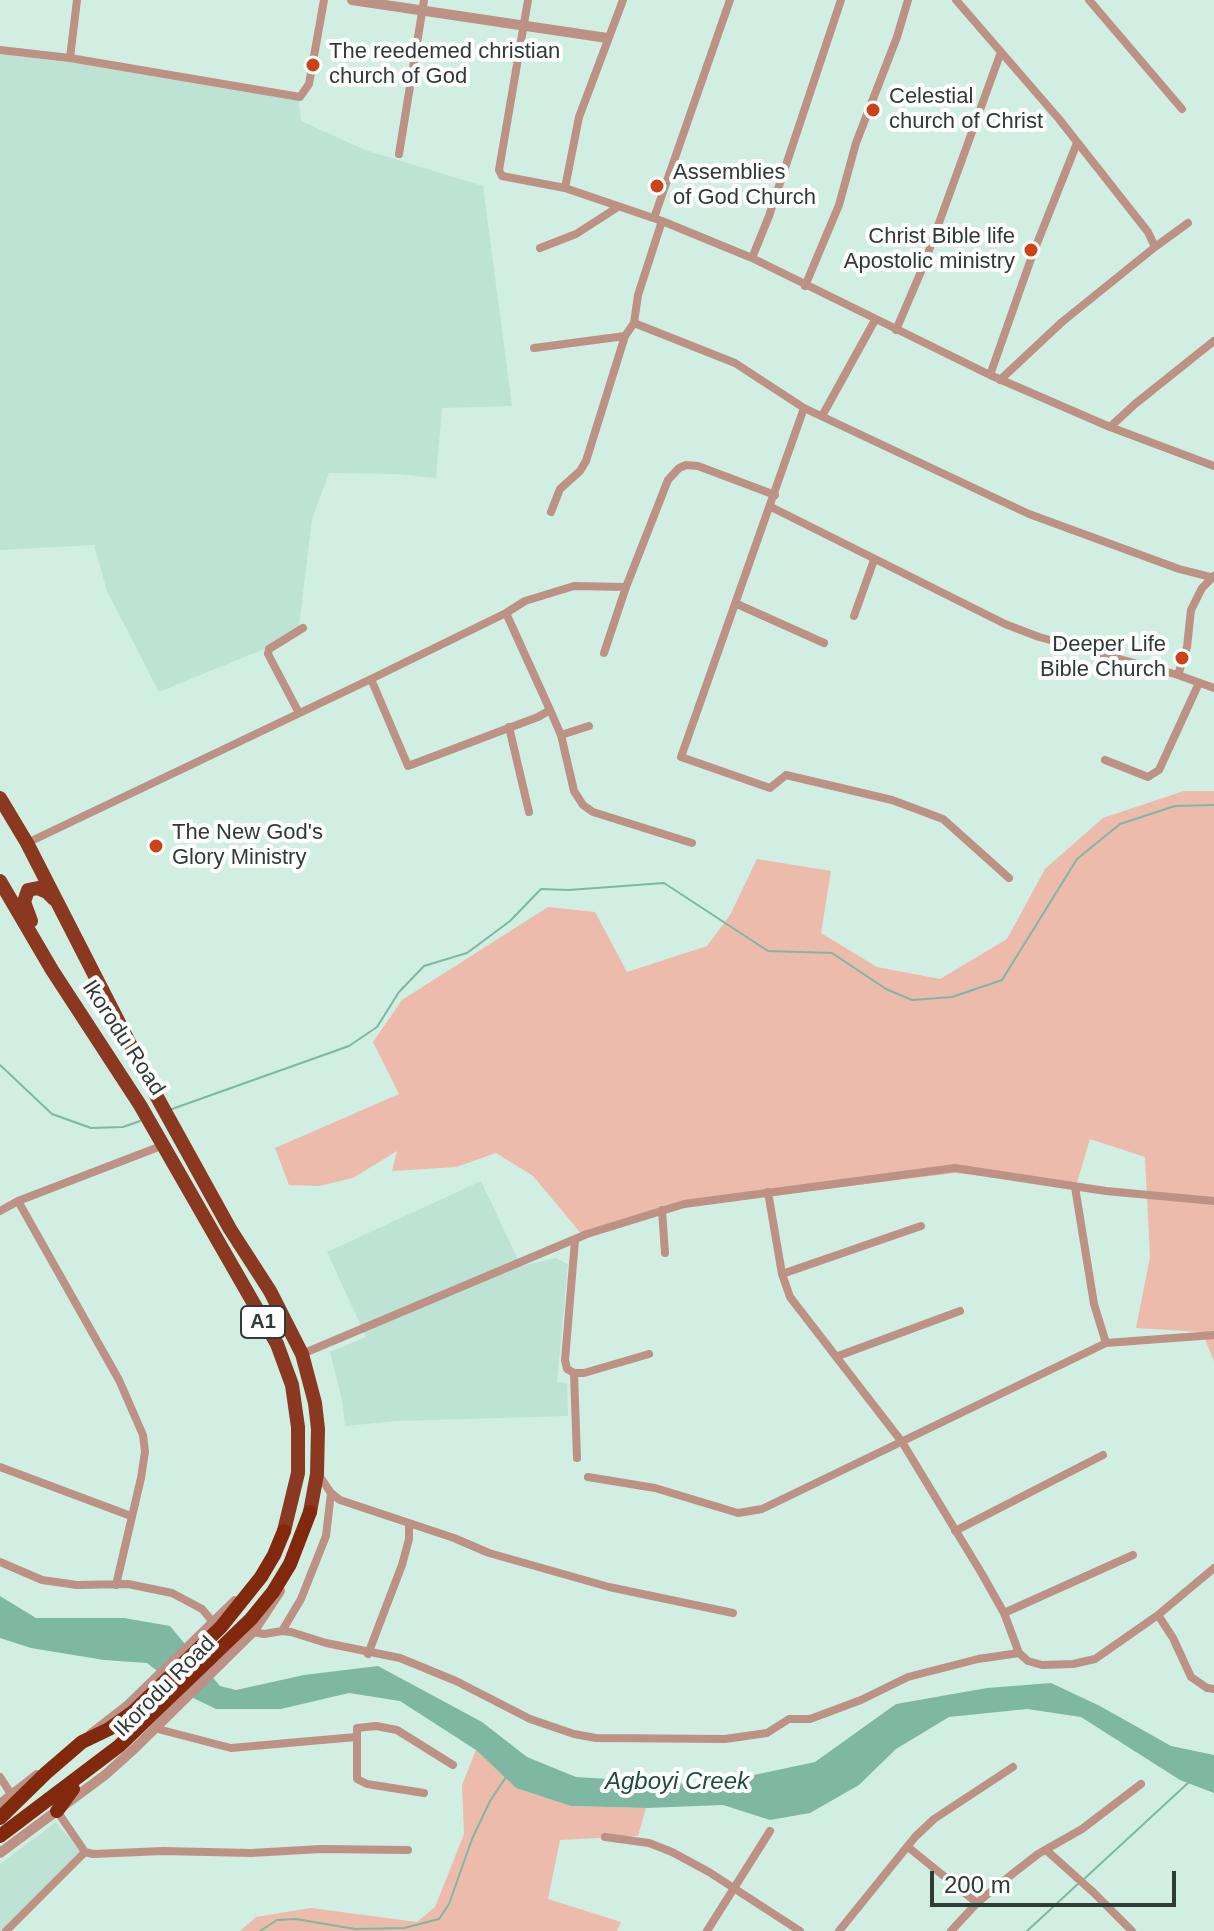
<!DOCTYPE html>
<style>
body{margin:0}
#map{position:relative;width:1214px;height:1931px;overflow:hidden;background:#d1eee2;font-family:Helvetica,sans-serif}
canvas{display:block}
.scale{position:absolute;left:930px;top:1871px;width:246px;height:36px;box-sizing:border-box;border:4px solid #2f3b36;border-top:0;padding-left:10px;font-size:24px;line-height:28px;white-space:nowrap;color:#2f3b36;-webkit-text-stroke:6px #fff;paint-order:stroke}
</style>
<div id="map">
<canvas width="1214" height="1931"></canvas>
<div class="scale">200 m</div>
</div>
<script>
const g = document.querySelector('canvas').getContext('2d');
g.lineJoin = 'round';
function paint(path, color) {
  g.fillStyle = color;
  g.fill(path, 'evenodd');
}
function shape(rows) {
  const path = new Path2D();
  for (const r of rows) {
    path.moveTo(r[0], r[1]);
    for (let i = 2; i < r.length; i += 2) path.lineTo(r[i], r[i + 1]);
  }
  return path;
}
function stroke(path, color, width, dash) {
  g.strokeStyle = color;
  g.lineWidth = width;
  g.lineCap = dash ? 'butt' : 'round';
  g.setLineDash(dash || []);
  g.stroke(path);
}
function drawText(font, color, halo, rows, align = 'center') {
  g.font = font + ' Helvetica,sans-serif';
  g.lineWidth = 8;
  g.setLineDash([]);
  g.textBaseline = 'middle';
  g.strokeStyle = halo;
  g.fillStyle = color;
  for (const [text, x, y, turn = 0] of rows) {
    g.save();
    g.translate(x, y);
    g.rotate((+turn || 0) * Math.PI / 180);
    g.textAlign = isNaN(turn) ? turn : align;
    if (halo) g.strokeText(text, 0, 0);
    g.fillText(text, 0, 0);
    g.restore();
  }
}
paint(shape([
 [0,51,108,65,299,101,301,121,365,150,483,186,512,406,442,408,436,478,396,474,329,473,312,519,298,635,159,692,107,591,94,545,0,550],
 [481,1181,521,1266,556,1258,568,1264,557,1382,567,1383,568,1416,397,1421,345,1426,342,1400,330,1352,366,1337,327,1252],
 [56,1822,84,1856,10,1931,0,1931,0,1864]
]), '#bde3d4');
paint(shape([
 [1184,791,1214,791,1214,1361,1202,1332,1136,1328,1150,1257,1145,1157,1090,1139,1076,1186,955,1173,671,1208,584,1237,533,1176,496,1153,456,1167,392,1171,397,1151,353,1178,319,1186,289,1185,275,1148,399,1094,373,1042,402,1000,548,907,595,912,627,972,707,946,730,915,757,859,831,871,821,933,877,967,940,979,1007,939,1045,869,1103,818],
 [476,1750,516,1788,572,1806,646,1808,638,1836,560,1840,548,1899,621,1922,617,1931,240,1931,256,1917,311,1908,417,1922,435,1907,464,1834,462,1785]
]), '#ecbbac');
paint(shape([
 [0,1596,36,1618,124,1618,170,1626,220,1686,236,1690,304,1675,378,1666,482,1722,527,1757,576,1777,707,1785,815,1762,896,1704,987,1688,1051,1683,1100,1706,1171,1746,1214,1755,1214,1793,1180,1780,1081,1717,1027,1709,949,1717,896,1749,859,1785,810,1813,770,1820,723,1805,646,1808,571,1806,516,1788,476,1750,400,1701,349,1693,281,1709,216,1709,189,1696,147,1663,104,1660,31,1648,0,1638]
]), '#7eb8a3');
stroke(shape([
 [0,1065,52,1114,91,1128,123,1127,140,1121],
 [172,1109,349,1046,377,1027,399,992,424,966,467,953,510,921,541,889,569,890,664,883,768,951,832,953,886,989,912,1000,952,997,1002,980,1077,859,1120,824,1175,806,1214,805],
 [1084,1879,1188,1783],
 [260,1931,277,1920,296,1919,355,1929,404,1928,439,1919,449,1904,472,1839,490,1801,506,1777],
 [1027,1931,1079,1883]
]), '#7eb8a3', 2);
stroke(shape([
 [528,0,499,170,502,176,565,188,662,221,752,258,990,375,1110,427,1214,466],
 [956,0,1059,119,1148,232,1155,247,1062,322,1000,380],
 [1089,0,1182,109],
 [0,50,70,58,300,97,309,84,324,0],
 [70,58,77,0],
 [399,154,424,0],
 [565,188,579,117,623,0],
 [654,218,730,0],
 [1155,247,1188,223],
 [540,248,576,234,618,207],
 [752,258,769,216,841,0],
 [805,286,839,205,856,143,897,37,908,0],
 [634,323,735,363,804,408,1029,514,1179,569,1214,578],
 [896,330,923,267,1001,52],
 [534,348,625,336],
 [990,375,1032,256,1077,143],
 [804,408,681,757,770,788,786,775,892,800,943,819,1009,878],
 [822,416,875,320],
 [1110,427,1135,404,1214,341],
 [771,507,1005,624,1039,637,1178,675,1214,688],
 [551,512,560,489,580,471,586,461,625,336,634,323,638,295,662,221],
 [737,604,824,643],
 [854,616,874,560],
 [604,653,626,587],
 [1178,675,1187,647,1191,610,1202,588,1214,576],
 [371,679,408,766,538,717,550,710,506,613],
 [550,710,561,735,574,791,583,805,593,812,692,843],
 [299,713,268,654,269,649,303,628],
 [509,727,529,812],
 [561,735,589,726],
 [1105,760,1148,777,1159,770,1199,683],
 [27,843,371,679,506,613,525,601,574,586,626,587,668,480,679,468,686,465,698,466,775,495],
 [1075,1187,1094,1304,1106,1343,1214,1335],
 [768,1192,782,1274,790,1297,902,1442,982,1574,1004,1613,1019,1653],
 [18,1201,119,1380,143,1435,145,1452,141,1478,116,1585],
 [662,1210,665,1253],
 [0,1211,18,1201,156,1148],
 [575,1240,565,1360,567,1369,574,1373,584,1373,649,1354],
 [782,1274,921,1226],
 [302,1354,587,1234,684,1204,955,1168,1106,1191,1214,1201],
 [838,1356,960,1311],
 [574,1373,577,1458],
 [0,1467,131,1516],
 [318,1474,331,1493,340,1500,454,1538,489,1553,609,1587,733,1613],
 [588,1477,655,1488,738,1513,762,1509,1106,1343],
 [955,1531,1103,1455],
 [0,1562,42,1580,77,1585,128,1584,172,1593,202,1609,213,1622],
 [1004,1613,1133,1555],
 [1158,1615,1173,1638,1191,1677,1207,1688,1214,1689],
 [282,1631,301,1599,326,1536,331,1493],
 [253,1632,264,1634,282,1631,291,1632,326,1643,400,1658,456,1681,530,1719,574,1734,596,1738,725,1739,767,1733,789,1719,810,1719,861,1700,908,1677,978,1659,1019,1653,1028,1661,1042,1665,1073,1664,1095,1659,1158,1615,1214,1568],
 [368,1654,402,1565,409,1539,409,1525],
 [154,1728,231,1748,356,1737],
 [0,1777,11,1794],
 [424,1793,367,1784,357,1779,357,1728,376,1726,397,1730,453,1765],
 [57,1811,85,1852,93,1854,163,1851,251,1853,321,1849,408,1850],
 [605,1837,649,1843,672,1852,709,1872,800,1931],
 [908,1847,977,1903],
 [1046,1850,1093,1892,1132,1931],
 [6,1931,85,1852],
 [707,1931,770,1831],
 [839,1931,915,1837,934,1819,1013,1767],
 [951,1931,977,1903,1011,1875,1038,1854,1082,1829,1141,1784]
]), '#bd9184', 8);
stroke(shape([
 [352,0,607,38],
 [91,1734,127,1706,235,1601],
 [0,1804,37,1775],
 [0,1853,105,1775,134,1749,253,1632,280,1591]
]), '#bd9184', 10);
stroke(shape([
 [0,798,27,843,157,1097,230,1229,270,1291,302,1354,315,1403,318,1429,317,1474,310,1512],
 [0,881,52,970,140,1105,277,1344,292,1385,298,1427,298,1473,284,1531],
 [31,921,24,902,28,890,38,888,47,892,54,899]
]), '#8a3820', 14);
stroke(shape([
 [57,1811,73,1789],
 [0,1818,46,1773,82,1742,109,1729,133,1712,221,1627,261,1577,274,1555,284,1531],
 [0,1836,119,1746,251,1619,273,1592,290,1564,310,1512]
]), '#82290d', 14);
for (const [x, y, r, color] of [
 [313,65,8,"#cb4316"],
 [873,110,8,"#cb4316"],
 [657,186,8,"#cb4316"],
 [1031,250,8,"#cb4316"],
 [1182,658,8,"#cb4316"],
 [156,846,8,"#cb4316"]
]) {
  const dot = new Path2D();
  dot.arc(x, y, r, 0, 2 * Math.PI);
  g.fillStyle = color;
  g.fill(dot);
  stroke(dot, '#fff', 3);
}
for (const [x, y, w] of [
 [263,1322,44]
]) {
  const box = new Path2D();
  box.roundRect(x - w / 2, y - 16, w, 32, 6);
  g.fillStyle = '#fff';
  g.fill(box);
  stroke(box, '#2f3b36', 2);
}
drawText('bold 20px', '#2f3b36', null, [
 ["A1",263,1322]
]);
drawText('22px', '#2f3b36', '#fff', [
 ["The reedemed christian",329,52],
 ["church of God",329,77],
 ["Celestial",889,97],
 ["church of Christ",889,122],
 ["Assemblies",673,173],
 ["of God Church",673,198],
 ["Christ Bible life",1015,237,"right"],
 ["Apostolic ministry",1015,262,"right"],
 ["Deeper Life",1166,645,"right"],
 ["Bible Church",1166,670,"right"],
 ["The New God's",172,833],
 ["Glory Ministry",172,858]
], 'left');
drawText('22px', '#2f3b36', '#fff', [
 ["Ikorodu Road",123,1038,57],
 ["Ikorodu Road",165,1687,-45]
]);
drawText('italic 24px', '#1d4d3e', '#fff', [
 ["Agboyi Creek",677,1782]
]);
</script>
